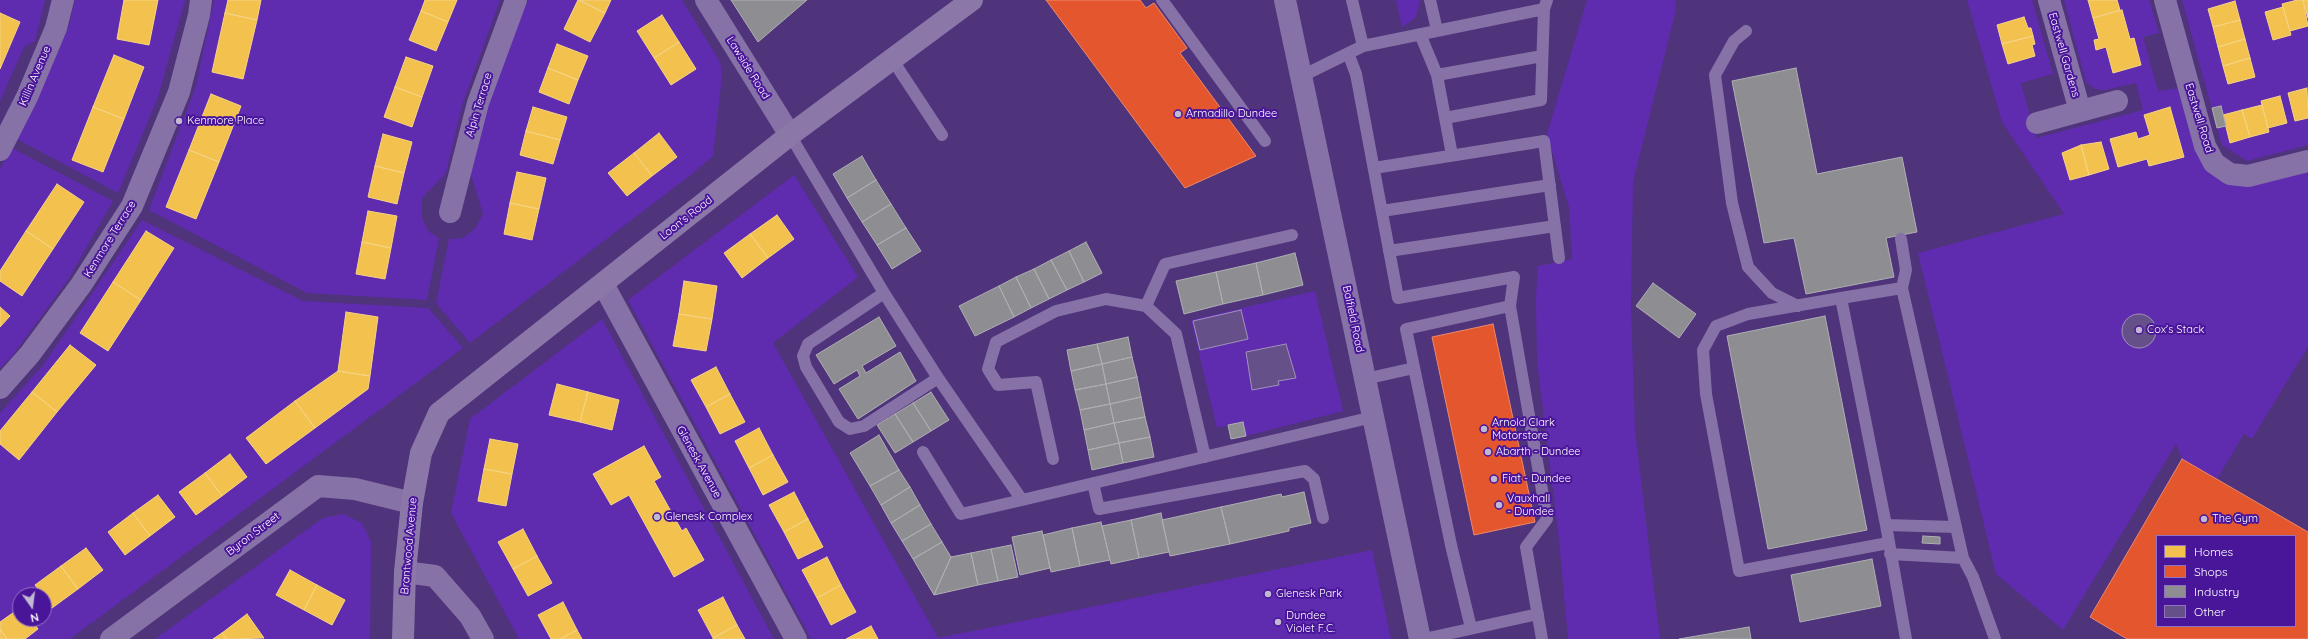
<!DOCTYPE html>
<style>
body{margin:0}
#map{position:relative;width:2308px;height:639px;overflow:hidden;background:#4f337b;font-family:Quicksand,sans-serif}
canvas{display:block}
.legend{position:absolute;left:2156px;top:535px;width:140px;height:92px;box-sizing:border-box;background:#491599;border:1px solid #9273c2;margin:0;padding:5px 7px;list-style:none;font-size:12px;color:#fff}
.legend li{display:flex;align-items:center;gap:8px;height:20px}
.legend b{width:20px;border:1px solid #9273c2}
.north{position:absolute;left:12px;top:587px;width:40px;height:40px;box-sizing:border-box;background:#491599;border:1px solid #9273c2;border-radius:50%;rotate:166deg;font-size:11px;font-weight:700;line-height:16px;text-align:center;color:#fff}
.north::after{content:'';display:block;margin:auto;width:14px;height:18px;background:#c1b8d1;clip-path:polygon(50% 0,100% 100%,50% 72%,0 100%)}
</style>
<div id="map">
<canvas width="2308" height="639"></canvas>
<ul class="legend">
<li><b style="height:11px;background:#f2c14e"></b>Homes</li>
<li><b style="height:11px;background:#e4572e"></b>Shops</li>
<li><b style="height:11px;background:#8d8d92"></b>Industry</li>
<li><b style="height:11px;background:#665089"></b>Other</li>
</ul>
<div class="north">N</div>
</div>
<script>
const g = document.querySelector('canvas').getContext('2d');
g.lineJoin = 'round';
function paint(path, color) {
  g.fillStyle = color;
  g.fill(path, 'evenodd');
}
function shape(rows) {
  const path = new Path2D();
  for (const r of rows) {
    if (r.length === 3) {
      path.moveTo(r[0] + r[2], r[1]);
      path.arc(r[0], r[1], r[2], 0, 2 * Math.PI);
      continue;
    }
    path.moveTo(r[0], r[1]);
    for (let i = 2; i < r.length; i += 2) path.lineTo(r[i], r[i + 1]);
  }
  return path;
}
function stroke(path, color, width, dash) {
  g.strokeStyle = color;
  g.lineWidth = width;
  g.lineCap = dash ? 'butt' : 'round';
  g.setLineDash(dash || []);
  g.stroke(path);
}
function drawText(font, color, halo, rows, align = 'center') {
  g.font = font + ' Quicksand,sans-serif';
  g.lineWidth = 4;
  g.setLineDash([]);
  g.textBaseline = 'middle';
  g.strokeStyle = halo;
  g.fillStyle = color;
  for (const [text, x, y, turn = 0] of rows) {
    g.save();
    g.translate(x, y);
    g.rotate((+turn || 0) * Math.PI / 180);
    g.textAlign = isNaN(turn) ? turn : align;
    if (halo) g.strokeText(text, 0, 0);
    g.fillText(text, 0, 0);
    g.restore();
  }
}
paint(shape([
 [0,0,45,0,35,41,24,47,0,101],
 [75,0,185,0,158,97,118,193,17,139,69,25],
 [214,0,500,0,462,105,446,173,422,198,422,218,429,232,439,238,427,300,307,293,149,210,196,86],
 [529,0,682,0,720,62,722,75,713,156,692,174,470,343,436,303,449,239,463,238,475,229,483,214,471,174,485,115,521,14],
 [1396,0,1420,0,1416,17,1402,27],
 [1587,0,1675,0,1676,9,1633,182,1631,305,1635,430,1660,639,1568,639,1559,540,1537,362,1536,298,1538,266,1572,259,1569,207,1547,134],
 [1967,0,2032,0,2053,74,2021,83,2036,138,2143,110,2136,83,2105,90,2095,89,2086,82,2064,0,2149,0,2159,33,2143,37,2158,91,2179,88,2207,171,2308,171,2308,347,2252,439,2244,434,2217,479,2182,459,2176,444,2063,630,1996,574,1918,253,2064,214,2002,122],
 [2182,0,2308,0,2308,145,2247,161,2222,145],
 [12,148,113,201,69,278,13,355,0,368,0,168],
 [794,175,858,277,773,343,938,638,1372,550,1391,639,811,639,628,300],
 [142,220,303,301,428,308,463,348,70,639,0,639,0,413,44,364],
 [20,595,44,595,44,619,20,619],
 [1315,291,1343,411,1246,436,1243,422,1217,428,1191,320],
 [602,319,774,639,519,639,451,513,470,419],
 [343,514,362,523,371,542,370,639,155,639,323,518]
]), '#5f2cb0');
const homes = shape([
 [124,0,158,0,149,45,117,39,124,0],
 [228,0,261,0,257,20,225,13,228,0],
 [425,0,457,0,448,22,421,11,425,0],
 [578,0,605,13,590,42,564,29,578,0],
 [579,0,611,0,605,13,579,0],
 [2088,0,2117,0,2120,10,2093,18,2088,0],
 [2297,0,2303,0,2308,26,2290,31,2282,4,2297,0],
 [2303,0,2308,0,2308,18,2303,0],
 [2235,1,2240,20,2213,27,2208,9,2235,1],
 [2283,7,2291,35,2273,40,2265,12,2283,7],
 [2122,10,2130,39,2134,38,2141,65,2113,73,2106,47,2096,50,2094,40,2099,39,2093,18,2122,10],
 [421,11,448,22,436,51,409,40,421,11],
 [0,13,20,22,0,69,0,13],
 [225,13,257,20,243,79,212,72,225,13],
 [662,15,679,42,654,58,637,31,662,15],
 [2024,17,2028,28,2031,28,2033,36,2002,44,1997,25,2024,17],
 [2240,20,2245,39,2218,47,2213,27,2240,20],
 [2033,36,2035,44,2032,45,2035,56,2008,64,2002,44,2033,36],
 [2245,39,2250,58,2223,66,2218,47,2245,39],
 [679,42,696,69,671,85,654,58,679,42],
 [557,44,588,56,578,80,548,68,557,44],
 [114,55,144,67,124,119,93,107,114,55],
 [406,57,433,66,422,97,395,87,406,57],
 [2250,58,2255,77,2228,84,2223,66,2250,58],
 [548,68,578,80,569,104,539,92,548,68],
 [395,87,422,97,412,127,384,117,395,87],
 [2307,88,2308,118,2295,121,2288,93,2307,88],
 [211,94,241,106,219,162,189,150,211,94],
 [2280,96,2287,123,2268,128,2261,101,2280,96],
 [2262,105,2269,132,2250,137,2242,110,2262,105],
 [93,107,124,119,103,172,72,160,93,107],
 [533,107,567,117,560,140,526,131,533,107],
 [2170,107,2184,157,2149,166,2147,159,2118,167,2110,139,2136,132,2138,139,2150,135,2144,115,2170,107],
 [2242,110,2250,137,2230,143,2223,115,2242,110],
 [526,131,560,140,553,164,520,155,526,131],
 [659,133,677,157,652,176,634,153,659,133],
 [383,134,412,142,404,173,375,166,383,134],
 [2101,142,2109,169,2089,175,2081,145,2101,142],
 [2081,145,2089,175,2070,180,2062,153,2081,145],
 [189,150,219,162,196,219,166,207,189,150],
 [634,153,652,176,627,196,608,173,634,153],
 [375,166,404,173,397,204,368,197,375,166],
 [517,172,546,178,539,209,510,203,517,172],
 [57,184,84,202,53,249,26,231,57,184],
 [510,203,539,209,532,240,504,234,510,203],
 [368,211,397,216,391,248,362,242,368,211],
 [777,215,794,239,768,258,750,234,777,215],
 [26,231,53,249,22,296,0,281,0,271,26,231],
 [146,231,174,248,141,300,113,282,146,231],
 [750,234,768,258,742,278,724,253,750,234],
 [362,242,391,248,385,279,356,274,362,242],
 [684,281,717,286,712,319,679,314,684,281],
 [113,282,141,300,108,351,80,333,113,282],
 [0,307,10,316,0,327,0,307],
 [346,312,378,317,370,376,338,371,346,312],
 [679,314,712,319,706,351,673,346,679,314],
 [70,345,96,365,57,412,32,392,70,345],
 [716,367,730,394,706,407,691,380,716,367],
 [338,371,370,376,368,389,315,428,295,401,338,371],
 [557,384,588,392,580,422,549,415,557,384],
 [32,392,57,412,19,460,0,444,0,431,32,392],
 [588,392,619,400,612,430,580,422,588,392],
 [730,394,745,422,720,434,706,407,730,394],
 [295,401,315,428,266,464,246,438,295,401],
 [759,428,773,455,749,468,735,441,759,428],
 [490,439,518,444,512,474,484,469,490,439],
 [644,446,661,477,654,481,682,531,686,528,704,560,674,577,629,495,611,505,593,474,644,446],
 [230,454,247,477,222,496,205,473,230,454],
 [773,455,788,482,763,495,749,468,773,455],
 [484,469,512,474,506,506,478,501,484,469],
 [205,473,222,496,196,515,179,492,205,473],
 [794,492,808,519,784,532,769,505,794,492],
 [158,495,175,517,150,536,133,513,158,495],
 [133,513,150,536,125,555,108,532,133,513],
 [808,519,823,547,798,559,784,532,808,519],
 [523,529,537,556,513,569,498,542,523,529],
 [86,548,103,570,78,589,61,566,86,548],
 [537,556,552,583,528,596,513,569,537,556],
 [827,557,841,585,817,598,802,570,827,557],
 [61,566,78,589,52,608,35,585,61,566],
 [290,570,317,585,304,610,276,595,290,570],
 [317,585,345,600,332,625,304,610,317,585],
 [841,585,856,612,831,625,817,598,841,585],
 [723,597,737,625,713,638,698,610,723,597],
 [563,602,577,630,560,639,551,639,538,615,563,602],
 [20,608,20,619,31,619,38,629,25,639,7,639,0,629,0,622,20,608],
 [247,614,264,638,227,639,222,633,247,614],
 [737,625,745,639,713,639,713,638,737,625],
 [871,626,878,639,846,639,871,626],
 [0,629,7,639,0,639,0,629],
 [577,630,582,639,560,639,577,630],
 [222,633,227,639,213,639,222,633]
]);
paint(homes, '#f2c14e');
stroke(homes, '#f6d483', 1);
const shops = shape([
 [1046,0,1140,0,1146,8,1154,3,1187,48,1180,53,1256,156,1185,188,1046,0],
 [1493,324,1535,522,1474,535,1432,337,1493,324],
 [2182,459,2308,532,2308,639,2127,639,2090,617,2182,459],
 [2157,536,2295,536,2295,626,2157,626,2157,536]
]);
paint(shops, '#e4572e');
stroke(shops, '#ec896d', 1);
const industry = shape([
 [731,0,807,0,758,42,731,0],
 [1796,68,1817,174,1902,157,1917,232,1886,238,1894,277,1806,294,1794,238,1764,243,1732,81,1796,68],
 [2221,106,2226,126,2217,128,2212,108,2221,106],
 [862,156,876,180,847,198,833,174,862,156],
 [876,180,891,204,862,222,847,198,876,180],
 [891,204,906,228,877,245,862,222,891,204],
 [906,228,921,251,892,269,877,245,906,228],
 [1086,242,1102,273,1084,282,1069,251,1086,242],
 [1069,251,1084,282,1067,290,1051,260,1069,251],
 [1295,253,1303,285,1263,295,1256,263,1295,253],
 [1051,260,1067,290,1049,299,1034,269,1051,260],
 [1256,263,1263,295,1223,304,1216,272,1256,263],
 [1034,269,1049,299,1031,308,1016,277,1034,269],
 [1216,272,1223,304,1184,314,1176,281,1216,272],
 [1016,277,1031,308,1014,317,999,286,1016,277],
 [1653,283,1696,314,1679,338,1636,306,1653,283],
 [999,286,1014,317,975,336,959,306,999,286],
 [1825,316,1867,530,1768,549,1727,336,1825,316],
 [879,317,896,346,862,366,866,373,900,352,916,381,858,419,839,389,860,376,857,370,834,384,816,355,879,317],
 [1128,337,1132,357,1102,364,1097,344,1128,337],
 [1097,344,1102,364,1071,371,1067,350,1097,344],
 [1132,357,1137,377,1106,384,1102,364,1132,357],
 [1102,364,1106,384,1075,390,1071,371,1102,364],
 [1137,377,1141,397,1110,404,1106,384,1137,377],
 [1106,384,1110,404,1080,410,1075,390,1106,384],
 [931,392,949,420,931,431,913,403,931,392],
 [1141,397,1145,417,1114,423,1110,404,1141,397],
 [913,403,931,431,913,442,895,414,913,403],
 [1110,404,1114,423,1084,430,1080,410,1110,404],
 [895,414,913,442,895,453,877,425,895,414],
 [1145,417,1150,437,1119,443,1114,423,1145,417],
 [1243,422,1246,436,1231,439,1228,425,1243,422],
 [1114,423,1119,443,1088,450,1084,430,1114,423],
 [879,435,899,470,870,486,850,453,879,435],
 [1150,437,1154,457,1123,463,1119,443,1150,437],
 [1119,443,1123,463,1092,470,1088,450,1119,443],
 [899,470,910,487,881,505,870,486,899,470],
 [910,487,920,505,891,523,881,505,910,487],
 [1304,492,1311,523,1289,528,1289,531,1230,544,1221,507,1281,494,1282,497,1304,492],
 [920,505,931,524,902,541,891,523,920,505],
 [1221,507,1230,544,1170,556,1162,520,1221,507],
 [1161,513,1169,552,1139,558,1131,520,1161,513],
 [1131,520,1139,558,1111,564,1102,526,1131,520],
 [1101,522,1110,560,1080,566,1072,528,1101,522],
 [931,524,942,542,913,559,902,541,931,524],
 [1072,528,1080,566,1051,572,1043,535,1072,528],
 [1042,531,1050,568,1020,575,1012,537,1042,531],
 [1923,536,1940,537,1940,544,1922,543,1923,536],
 [942,542,951,557,934,595,913,559,942,542],
 [1011,545,1018,577,998,581,991,549,1011,545],
 [991,549,998,581,978,585,971,553,991,549],
 [971,553,978,585,934,595,951,557,971,553],
 [1872,559,1881,606,1800,622,1791,575,1872,559],
 [1749,627,1751,639,1679,639,1749,627]
]);
paint(industry, '#8d8d92');
stroke(industry, '#afafb3', 1);
const building = shape([
 [1241,310,1248,339,1200,350,1193,321,1241,310],
 [2139,331,17],
 [1286,344,1296,378,1278,381,1279,385,1252,390,1246,352,1286,344]
]);
paint(building, '#665089');
stroke(building, '#a292ba', 1);
stroke(shape([
 [1162,0,1265,141],
 [1352,0,1363,46],
 [1430,0,1437,30],
 [1746,31,1734,41,1715,75,1732,203,1748,267,1772,293,1798,306],
 [1420,34,1437,75,1452,155],
 [1348,53,1356,74,1398,298,1514,277,1510,306,1547,519,1526,547,1542,639],
 [892,59,942,135],
 [1437,75,1542,56],
 [1302,76,1363,46,1544,9],
 [1445,118,1541,100,1544,9,1547,0],
 [790,135,884,293,938,378,1022,500,1373,417],
 [1374,168,1544,141,1559,258],
 [1382,211,1550,185],
 [1901,239,1906,270,1902,288],
 [1389,251,1555,226],
 [884,293,808,344,803,356,806,367,839,422,850,429,864,426,938,378],
 [1841,298,1902,288,1963,558,1973,577,1995,639],
 [1146,306,1165,264,1292,235],
 [1365,379,1414,368],
 [923,452,961,514,1022,500],
 [1053,459,1036,382,998,385,988,369,996,342,1056,311,1106,299,1146,306,1176,334,1205,457],
 [1093,483,1099,509,1305,471,1314,479,1323,518],
 [1886,525,1955,527],
 [1888,543,1739,571,1706,394,1703,350,1716,326,1748,314,1841,298,1886,525,1906,639],
 [1890,554,1963,558],
 [1471,628,1451,545,1406,329,1510,306],
 [1424,639,1538,614]
]), '#8672a6', 12);
stroke(shape([
 [706,0,790,135],
 [1285,0,1420,639],
 [2049,0,2080,111],
 [2165,0,2205,146,2214,163,2230,174,2248,176,2308,161],
 [2037,123,2117,101],
 [0,150,27,97,56,28,63,0],
 [450,212,478,103,516,0],
 [603,284,796,639],
 [0,388,30,354,81,285,132,206,179,92,199,15,201,0],
 [405,572,435,576,470,616,483,639],
 [111,639,318,486,355,489,412,503]
]), '#8672a6', 22);
stroke(shape([
 [403,639,405,572,412,503,421,453,439,413,790,135,972,0]
]), '#8b78a9', 22);
for (const [x, y, r, color] of [
 [1178,114,4,"#c1b8d1"],
 [179,121,4,"#c1b8d1"],
 [2139,330,4,"#c1b8d1"],
 [1484,429,4,"#c1b8d1"],
 [1488,452,4,"#c1b8d1"],
 [1494,479,4,"#c1b8d1"],
 [1499,505,4,"#c1b8d1"],
 [657,517,4,"#c1b8d1"],
 [2204,519,4,"#c1b8d1"],
 [1268,594,4,"#c1b8d1"],
 [1278,622,4,"#c1b8d1"]
]) {
  const dot = new Path2D();
  dot.arc(x, y, r, 0, 2 * Math.PI);
  g.fillStyle = color;
  g.fill(dot);
  stroke(dot, '#491599', 1.5);
}
drawText('11px', '#fff', '#491599', [
 ["Eastwell Gardens",2064,55,74],
 ["Lawside Road",748,68,58],
 ["Killin Avenue",35,76,-67],
 ["Alpin Terrace",479,105,-73],
 ["Eastwell Road",2199,118,73],
 ["Loon's Road",686,218,-38],
 ["Kenmore Terrace",110,239,-58],
 ["Balfield Road",1353,319,78],
 ["Glenesk Avenue",699,462,61],
 ["Byron Street",253,534,-37],
 ["Brantwood Avenue",409,546,-85]
]);
drawText('11px', '#fff', '#491599', [
 ["Armadillo Dundee",1186,114],
 ["Kenmore Place",187,121],
 ["Cox's Stack",2147,330],
 ["Arnold Clark",1492,423],
 ["Motorstore",1492,436],
 ["Abarth - Dundee",1496,452],
 ["Fiat - Dundee",1502,479],
 ["Vauxhall",1507,499],
 ["- Dundee",1507,512],
 ["Glenesk Complex",665,517],
 ["The Gym",2212,519],
 ["Glenesk Park",1276,594],
 ["Dundee",1286,616],
 ["Violet F.C.",1286,629]
], 'left');
</script>
